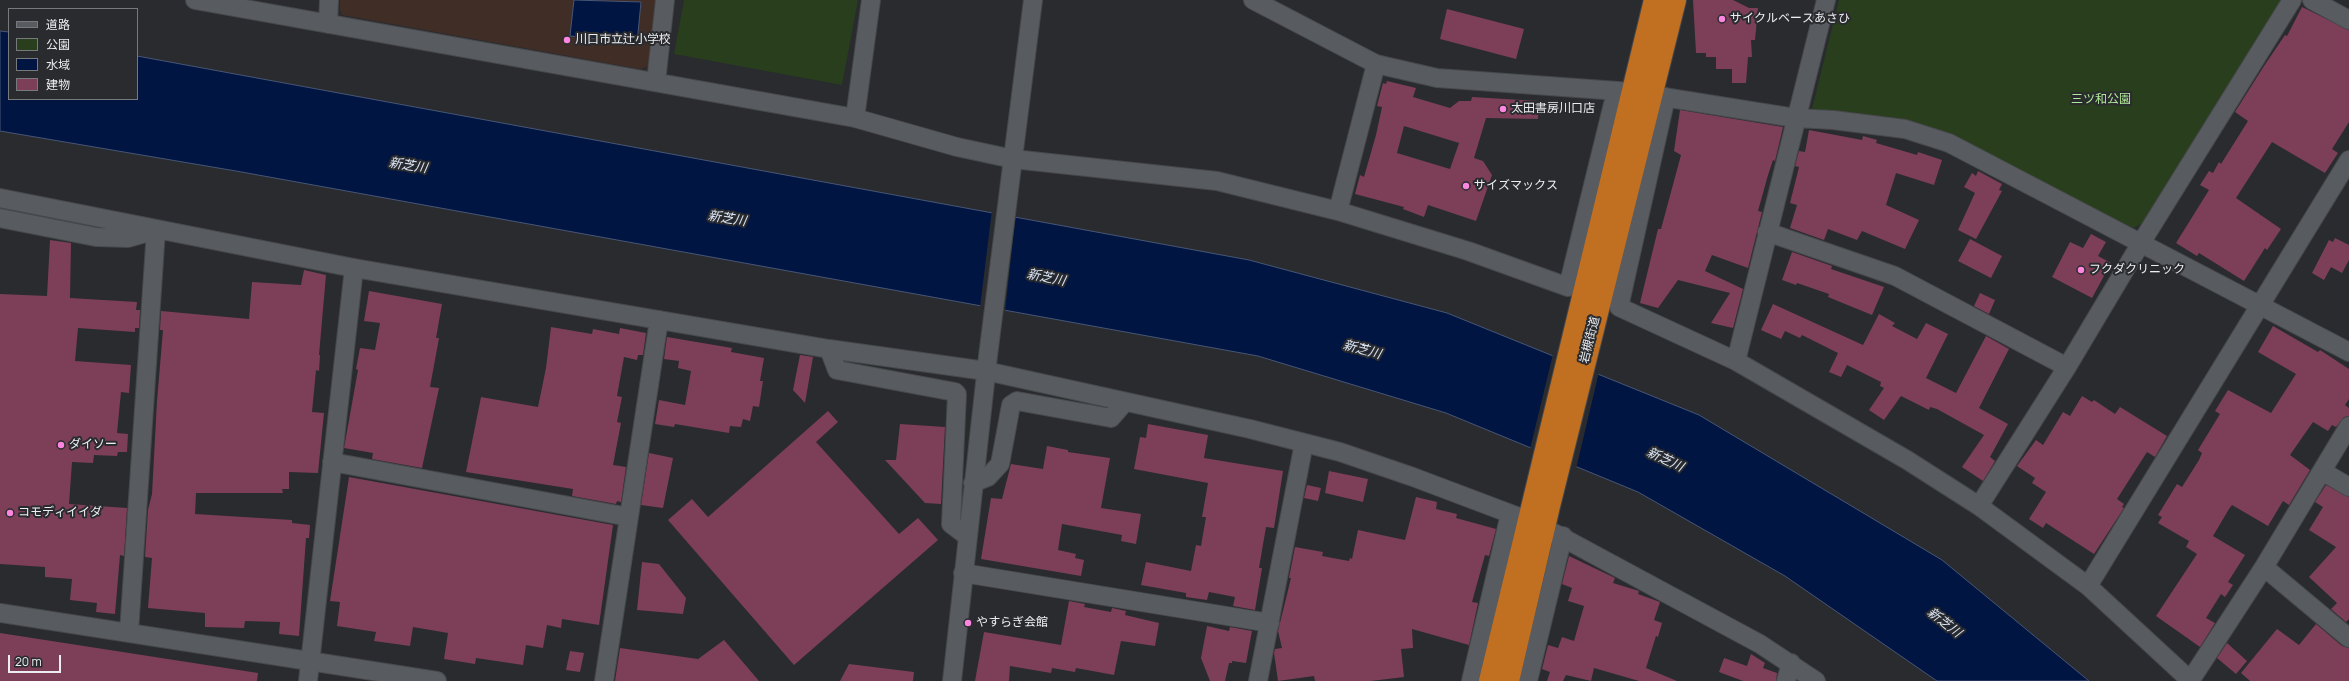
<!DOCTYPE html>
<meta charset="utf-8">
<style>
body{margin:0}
#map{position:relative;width:2349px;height:681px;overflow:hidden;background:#292b2f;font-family:Manrope,"Noto Sans JP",sans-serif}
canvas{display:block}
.legend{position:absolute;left:8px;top:8px;width:130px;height:92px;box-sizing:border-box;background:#292b2f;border:1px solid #77797d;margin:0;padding:5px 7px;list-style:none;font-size:12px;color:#edeef1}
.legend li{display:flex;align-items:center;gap:8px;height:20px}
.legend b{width:20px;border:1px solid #77797d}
.scale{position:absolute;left:8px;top:655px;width:53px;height:18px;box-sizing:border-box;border:2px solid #edeef1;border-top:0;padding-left:5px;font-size:12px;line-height:14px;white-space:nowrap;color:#edeef1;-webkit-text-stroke:3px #292b2f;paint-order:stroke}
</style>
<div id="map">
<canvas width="2349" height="681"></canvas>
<ul class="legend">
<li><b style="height:5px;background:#585b5f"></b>道路</li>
<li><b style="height:11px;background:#283e1d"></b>公園</li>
<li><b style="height:11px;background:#001541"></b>水域</li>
<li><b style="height:11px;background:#7c3f57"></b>建物</li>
</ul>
<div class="scale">20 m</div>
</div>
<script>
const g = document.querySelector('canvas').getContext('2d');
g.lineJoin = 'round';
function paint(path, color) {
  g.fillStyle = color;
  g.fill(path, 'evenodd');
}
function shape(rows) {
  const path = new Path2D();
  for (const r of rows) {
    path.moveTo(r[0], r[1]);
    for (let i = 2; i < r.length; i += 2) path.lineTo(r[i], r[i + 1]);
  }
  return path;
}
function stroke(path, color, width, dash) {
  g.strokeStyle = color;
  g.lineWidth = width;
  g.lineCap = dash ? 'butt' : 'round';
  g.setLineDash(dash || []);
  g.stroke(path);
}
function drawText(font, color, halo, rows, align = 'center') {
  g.font = font + ' Manrope,"Noto Sans JP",sans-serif';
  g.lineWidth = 4;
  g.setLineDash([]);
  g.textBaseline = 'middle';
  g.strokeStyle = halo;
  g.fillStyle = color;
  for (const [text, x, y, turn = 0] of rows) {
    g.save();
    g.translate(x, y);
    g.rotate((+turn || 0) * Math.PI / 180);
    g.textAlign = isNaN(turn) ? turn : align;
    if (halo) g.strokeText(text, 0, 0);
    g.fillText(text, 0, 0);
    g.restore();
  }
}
paint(shape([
 [340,0,657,0,649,66,640,69,342,15,340,9]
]), '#402e26');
paint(shape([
 [684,0,858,0,842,85,674,54],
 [1839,0,2280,0,2280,3,2143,223,2133,228,1922,126,1886,117,1812,109]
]), '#283e1d');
const water = shape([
 [574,0,641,2,637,43,570,36,574,0],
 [0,31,9,32,9,99,137,99,137,56,1249,260,1447,313,1699,415,1942,560,2089,681,1937,681,1785,576,1638,492,1446,413,1258,356,236,171,0,131,0,31]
]);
paint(water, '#001541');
stroke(water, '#475676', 1);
paint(shape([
 [992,210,1016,214,1005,311,980,307],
 [1553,354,1599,372,1576,469,1530,449]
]), '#292b2f');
paint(shape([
 [1693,0,1733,0,1749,8,1758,8,1755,40,1751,40,1752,57,1748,57,1746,83,1732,83,1732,69,1716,69,1716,57,1706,57,1706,53,1696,53],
 [2302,7,2349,30,2349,122,2332,149,2338,153,2325,173,2272,142,2236,198,2281,229,2267,250,2265,248,2244,281,2199,253,2197,256,2176,243,2209,190,2200,185,2209,171,2213,173,2219,162,2221,164,2248,121,2235,112,2264,66,2285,35,2287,36],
 [1447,9,1524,29,1516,59,1440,39],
 [1387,81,1416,88,1413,97,1450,108,1459,101,1471,101,1472,97,1539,101,1538,119,1486,118,1474,158,1483,161,1492,175,1476,221,1428,205,1424,217,1403,209,1404,207,1355,194,1360,175,1364,177,1376,135,1382,107,1377,106,1383,83,1386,84],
 [1404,126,1459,143,1450,169,1397,153],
 [1680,110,1783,127,1775,161,1773,160,1768,175,1758,211,1762,212,1748,268,1712,255,1705,271,1743,289,1733,328,1711,323,1730,293,1678,280,1658,308,1640,303,1658,229,1661,229,1681,155,1674,151],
 [1809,130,1862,140,1863,136,1877,140,1876,143,1917,155,1918,152,1942,160,1934,185,1896,173,1886,205,1919,220,1905,249,1862,231,1857,240,1828,229,1824,240,1790,228,1797,205,1790,203,1799,167,1795,166,1799,151,1805,152],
 [1978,171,2002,184,1999,190,2002,191,1976,239,1958,230,1975,193,1964,187,1972,173,1976,176],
 [2091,234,2106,242,2098,256,2111,263,2092,298,2052,277,2070,242,2083,248],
 [2335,238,2349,245,2349,260,2342,273,2331,267,2324,280,2312,273,2329,240,2333,242],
 [1970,239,2002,256,1991,278,1958,261],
 [50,240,71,243,70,298,137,302,136,310,140,310,139,328,135,328,135,332,78,328,75,361,131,365,129,393,121,392,117,433,128,434,127,452,118,452,117,456,94,455,93,463,72,462,69,504,127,508,124,556,120,555,115,614,96,612,97,603,70,600,72,579,45,577,45,567,0,564,0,294,47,296],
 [1792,252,1832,266,1831,269,1884,287,1872,315,1828,297,1829,294,1797,283,1796,285,1782,280],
 [304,270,326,275,319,355,320,355,319,371,316,370,312,412,324,413,318,473,289,472,289,489,282,489,283,493,196,493,195,514,292,520,292,523,310,525,309,538,306,538,299,636,279,634,280,622,245,621,244,628,205,627,205,613,148,608,152,558,145,557,148,510,152,494,157,401,163,330,160,330,161,311,249,319,252,282,301,285],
 [369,291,442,304,436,338,439,338,430,387,439,388,422,468,372,459,373,453,344,448,358,370,356,369,360,348,375,350,380,323,364,321],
 [1980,293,1995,300,1989,314,1974,306],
 [1773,304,1863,345,1879,314,1895,323,1892,326,1917,339,1926,323,1948,334,1926,378,1956,393,1986,336,2009,349,1979,408,2008,424,1990,457,1995,461,1983,481,1962,467,1984,435,1937,409,1930,407,1929,410,1901,396,1884,420,1869,410,1884,388,1880,386,1881,382,1847,365,1841,377,1829,372,1838,353,1802,335,1800,338,1785,331,1781,339,1761,330],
 [2273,326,2318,352,2320,350,2349,369,2349,399,2345,405,2349,408,2349,416,2344,417,2336,427,2332,425,2328,431,2313,422,2290,455,2310,470,2289,505,2283,501,2268,526,2232,505,2229,509,2213,536,2245,555,2228,582,2233,585,2225,597,2221,594,2206,618,2215,623,2200,647,2156,616,2197,554,2186,547,2189,541,2158,523,2162,517,2158,515,2177,484,2182,487,2199,460,2202,453,2198,450,2220,414,2215,411,2228,390,2271,413,2296,374,2258,352],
 [551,327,592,334,593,329,619,334,620,328,646,333,643,355,638,355,637,360,624,357,617,396,622,397,617,422,621,423,613,465,626,467,621,502,617,501,616,504,572,496,573,489,466,472,481,397,538,407,546,368],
 [667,337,732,348,731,352,764,358,760,381,763,381,759,407,753,406,750,421,743,419,741,427,730,426,729,433,675,424,674,427,655,424,659,400,685,405,691,371,678,368,679,361,664,359],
 [800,355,813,357,805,403,793,390],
 [2082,396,2092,402,2094,400,2115,414,2120,407,2167,436,2155,457,2147,452,2117,499,2124,504,2122,507,2124,508,2094,554,2046,523,2043,528,2029,519,2046,492,2032,483,2035,478,2017,466,2036,440,2043,445,2063,412,2070,416],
 [828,411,838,422,816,442,899,534,918,518,938,540,794,665,668,520,692,499,708,517],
 [900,424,945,427,941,504,925,503,885,460,896,460],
 [1148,424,1208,435,1204,458,1283,471,1274,528,1266,527,1259,568,1262,568,1255,610,1233,606,1235,597,1209,592,1207,600,1186,597,1186,593,1141,585,1146,562,1191,571,1196,545,1201,546,1206,517,1202,517,1208,483,1134,469,1140,437,1146,438],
 [1047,446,1068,450,1068,452,1110,458,1101,508,1141,514,1136,544,1121,541,1122,535,1062,524,1058,550,1076,554,1075,558,1084,560,1081,576,981,559,991,498,1002,499,1011,464,1043,469],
 [649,453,673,458,663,508,641,505],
 [1329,471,1368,479,1363,502,1325,493],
 [349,477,613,525,599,625,562,619,561,628,547,625,543,648,526,645,523,665,476,658,475,664,444,659,448,633,413,627,410,646,374,641,376,632,337,626,340,602,330,601],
 [1307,485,1321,488,1318,501,1304,498],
 [2326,485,2349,497,2349,619,2346,622,2331,609,2337,603,2309,577,2336,547,2309,530,2323,507,2315,502],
 [1416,497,1437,502,1436,509,1457,514,1456,518,1496,529,1489,556,1485,555,1472,602,1478,603,1469,645,1412,629,1413,648,1401,649,1404,677,1371,681,1315,681,1314,676,1278,681,1274,653,1275,649,1282,648,1278,631,1291,578,1289,578,1295,547,1323,552,1322,556,1349,561,1350,558,1352,559,1358,530,1405,540],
 [1569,556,1615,578,1613,583,1639,591,1638,594,1660,602,1654,620,1662,623,1658,637,1656,636,1646,668,1677,681,1639,681,1594,668,1591,681,1566,675,1563,681,1547,681,1550,672,1542,669,1548,645,1558,648,1562,637,1574,641,1584,606,1568,601,1572,588,1562,584],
 [642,562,659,564,686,598,683,614,637,610],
 [1069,601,1085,604,1084,607,1111,612,1112,608,1126,611,1125,615,1159,623,1155,646,1121,641,1114,675,1076,668,1075,672,1052,668,1051,673,1010,666,1009,681,975,681,984,632,1061,645],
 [2316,624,2342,646,2349,648,2349,681,2250,681,2241,673,2277,629,2299,645],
 [1207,626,1229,631,1230,627,1252,631,1246,663,1232,661,1232,663,1229,663,1225,681,1210,681,1201,658],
 [0,633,258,673,257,681,0,681],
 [724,640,759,681,615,681,620,648,698,659],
 [2227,643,2247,661,2236,674,2217,658],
 [570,651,584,653,580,672,566,670],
 [1751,654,1765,663,1763,668,1777,673,1776,681,1743,681,1719,672,1724,658,1747,666],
 [849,664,914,672,913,681,840,681]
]), '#7c3f57');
const minor = shape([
 [195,0,855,118,957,147,1013,159,1217,181,1338,211,1468,251,1568,287,1616,92],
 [1253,0,1376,64,1437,78,1632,92,1795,118,1833,120,1905,129,1949,143,2349,352],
 [2312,0,2349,20],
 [328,24,329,0],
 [656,82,665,0],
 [1666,97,1619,307,1736,361,1907,460,1979,506,2088,586,2191,681],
 [855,118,871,0],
 [0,198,354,268,829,349,986,371,1250,429,1340,452,1413,477,1519,517],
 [1338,211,1376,64],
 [0,218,96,237,128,238,156,230,129,632],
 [1767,232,1895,276,2067,367],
 [829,349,837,370,955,392,957,394,951,524,967,536],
 [1736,361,1826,0],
 [332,462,629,517],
 [2322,471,2349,487],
 [973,483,988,477,1000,464,1011,405,1017,401,1111,418,1124,403],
 [1979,506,2067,367,2141,243,2292,0],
 [1554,533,1760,644,1816,681],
 [2264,567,2349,638],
 [963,573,1270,623],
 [2088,586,2349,160],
 [0,613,437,681],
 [308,681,354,268],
 [604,681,659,320],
 [952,681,988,356,1033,0],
 [1258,681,1304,443],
 [1471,681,1510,514],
 [1528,681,1563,536],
 [1786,681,1791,663],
 [2190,681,2264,567,2349,426]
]);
const highway = shape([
 [1490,681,1655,0],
 [1508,681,1549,506,1675,0]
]);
stroke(minor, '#46484b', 20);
stroke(highway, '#46484b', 24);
stroke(minor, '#585b5f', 18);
stroke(highway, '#c16f21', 22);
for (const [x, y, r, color] of [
 [1722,19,4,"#fe85e0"],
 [567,40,4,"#fe85e0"],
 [1503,109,4,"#fe85e0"],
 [1466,186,4,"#fe85e0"],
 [2081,270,4,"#fe85e0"],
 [61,445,4,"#fe85e0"],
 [10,513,4,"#fe85e0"],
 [968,623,4,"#fe85e0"]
]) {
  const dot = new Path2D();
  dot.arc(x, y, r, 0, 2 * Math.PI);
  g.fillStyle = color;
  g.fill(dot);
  stroke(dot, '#292b2f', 1.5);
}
drawText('12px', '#edeef1', '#292b2f', [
 ["サイクルベースあさひ",1730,19],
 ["川口市立辻小学校",575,40],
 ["太田書房川口店",1511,109],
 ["サイズマックス",1474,186],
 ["フクダクリニック",2089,270],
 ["ダイソー",69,445],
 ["コモディイイダ",18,513],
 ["やすらぎ会館",976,623]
], 'left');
drawText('12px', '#b0e898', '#292b2f', [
 ["三ツ和公園",2101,100]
]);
drawText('12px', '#edeef1', '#292b2f', [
 ["岩槻街道",1590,340,-76]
]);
drawText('italic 13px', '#dbe5f5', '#292b2f', [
 ["新芝川",408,166,9],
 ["新芝川",727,219,9],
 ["新芝川",1046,278,11],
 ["新芝川",1362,350,15],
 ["新芝川",1665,460,25],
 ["新芝川",1944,623,38]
]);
</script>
